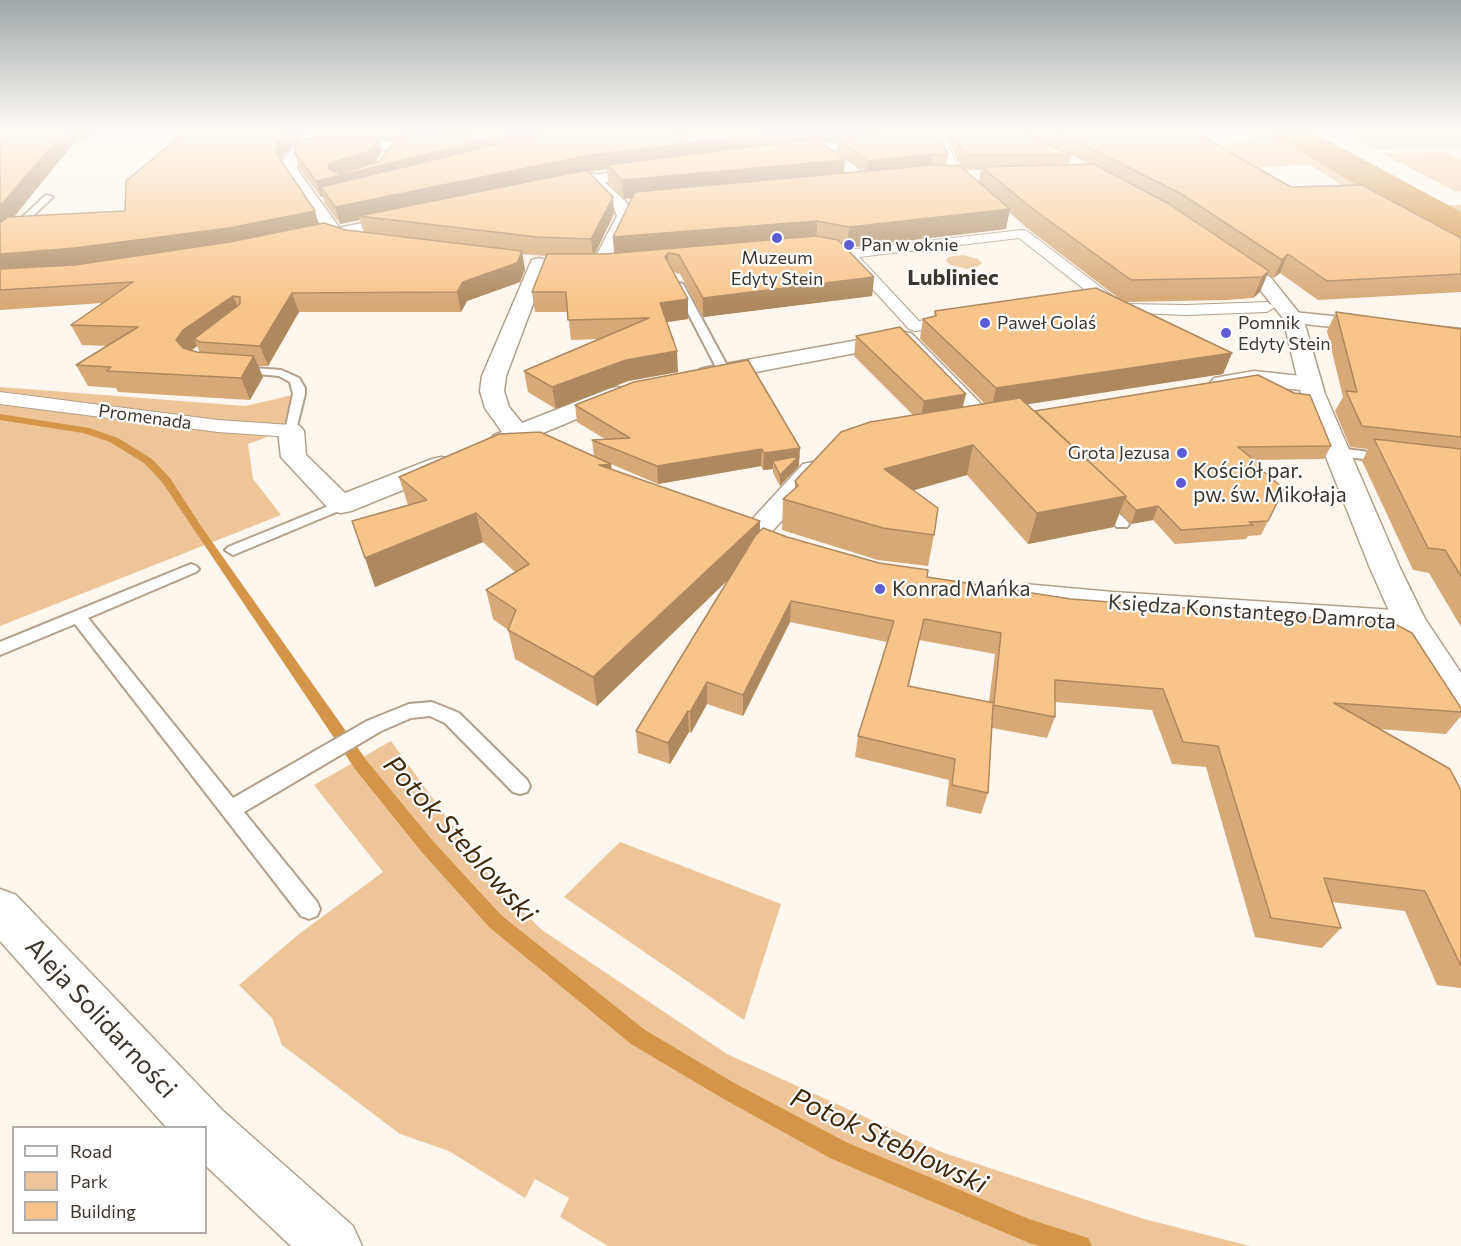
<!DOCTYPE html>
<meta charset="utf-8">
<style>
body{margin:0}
#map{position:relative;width:1461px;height:1246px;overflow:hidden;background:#fff6ed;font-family:Commissioner,sans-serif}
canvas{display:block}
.legend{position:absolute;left:12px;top:1126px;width:195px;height:108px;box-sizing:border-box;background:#fff;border:2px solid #b1aeab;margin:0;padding:8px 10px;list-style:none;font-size:18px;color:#3d352c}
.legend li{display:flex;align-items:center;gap:12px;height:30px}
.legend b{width:30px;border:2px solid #b1aeab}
</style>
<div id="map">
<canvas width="1461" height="1246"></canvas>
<ul class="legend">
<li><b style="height:8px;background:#fff"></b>Road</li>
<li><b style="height:16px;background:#eec598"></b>Park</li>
<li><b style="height:16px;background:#f9c489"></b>Building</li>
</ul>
</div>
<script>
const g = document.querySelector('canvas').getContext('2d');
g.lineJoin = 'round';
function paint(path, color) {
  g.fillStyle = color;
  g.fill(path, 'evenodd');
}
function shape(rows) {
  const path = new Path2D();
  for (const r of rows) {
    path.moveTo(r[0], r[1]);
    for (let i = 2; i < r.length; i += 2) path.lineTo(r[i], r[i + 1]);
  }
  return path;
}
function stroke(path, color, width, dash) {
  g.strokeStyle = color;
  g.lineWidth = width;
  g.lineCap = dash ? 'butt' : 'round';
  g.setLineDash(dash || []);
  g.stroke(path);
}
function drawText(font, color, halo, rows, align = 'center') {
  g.font = font + ' Commissioner,sans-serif';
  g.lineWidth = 4.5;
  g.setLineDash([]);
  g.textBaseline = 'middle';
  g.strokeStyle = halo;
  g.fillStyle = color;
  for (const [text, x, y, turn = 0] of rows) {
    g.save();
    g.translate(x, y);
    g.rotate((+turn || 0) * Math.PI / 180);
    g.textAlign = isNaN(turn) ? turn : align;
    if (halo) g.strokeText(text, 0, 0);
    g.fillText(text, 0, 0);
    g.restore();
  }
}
paint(shape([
 [1243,130,1280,130,1461,233,1461,240,1418,214,1397,214,1355,193,1310,165,1258,167,1245,160,1211,161,1187,147,1257,141],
 [1339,130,1461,130,1461,148,1378,149],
 [1447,152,1461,159,1461,191,1456,192,1382,153],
 [1422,204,1461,205,1461,226],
 [963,255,978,259,982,263,977,267,967,269,950,265,946,261,948,257],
 [0,387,245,406,293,395,286,420,278,433,248,444,253,479,281,515,0,626],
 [391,741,498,888,542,930,727,1054,944,1153,1144,1219,1250,1246,608,1246,560,1217,569,1198,535,1179,525,1198,449,1151,400,1134,282,1045,272,1018,239,985,299,934,383,872,314,785],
 [620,842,781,904,744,1020,564,897]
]), '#eec598');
paint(shape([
 [0,414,89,428,118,438,152,459,170,478,201,526,367,761,432,840,501,915,645,1030,736,1084,846,1142,1029,1219,1088,1238,1092,1246,1040,1246,1029,1243,830,1158,722,1098,631,1044,489,927,420,850,355,769,162,482,144,463,110,442,83,433,0,420,0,414]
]), '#d59548');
paint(shape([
 [1270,130,1309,130,1461,212,1461,241,1447,238,1275,137,1270,130]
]), '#d59548');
const service = shape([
 [46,195,53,197,0,246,0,238,46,195],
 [675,282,683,284,730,371,728,373,724,374,718,371,673,284,675,282],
 [240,367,281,370,299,378,305,388,305,394,295,434,287,434,285,431,293,394,290,382,279,376,236,372,236,368,240,367],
 [1337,448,1386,454,1393,458,1386,462,1332,455,1330,452,1332,449,1337,448],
 [341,501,346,502,348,505,346,508,238,553,233,555,225,550,228,547,341,501],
 [1102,501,1107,502,1127,521,1129,524,1127,527,1117,527,1097,508,1095,505,1102,501],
 [191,564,196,566,199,569,196,572,88,618,233,798,367,721,409,704,432,702,459,713,527,780,530,786,527,792,520,794,513,792,445,723,430,716,411,718,381,731,244,812,317,902,320,909,317,916,309,919,301,916,75,624,0,655,0,642,191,564]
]);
const pedestrian = shape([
 [939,132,944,135,960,173,976,187,976,193,968,193,949,174,934,135,939,132],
 [1022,230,1027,231,1123,304,1186,305,1267,302,1275,307,1267,312,1186,315,1113,312,1019,238,859,257,919,321,958,315,966,320,958,325,915,331,909,329,844,258,813,251,811,248,818,244,847,250,1022,230],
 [0,392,218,420,291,425,298,427,301,431,298,435,291,437,218,432,0,404,0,392]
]);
const minor = shape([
 [307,130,321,130,298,159,297,169,341,230,348,235,371,239,374,243,371,247,365,248,343,244,329,238,283,169,284,159,307,130],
 [486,130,498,130,496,140,494,143,476,147,334,151,327,147,334,143,476,139,483,137,486,130],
 [592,173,597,175,627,203,633,216,607,270,561,269,559,265,561,261,594,260,617,216,614,208,584,178,592,173],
 [539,258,546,260,548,264,506,376,504,391,509,407,522,423,609,389,617,387,625,389,629,394,625,399,538,435,566,448,570,454,566,460,557,462,548,460,517,443,503,448,494,445,490,440,494,435,502,432,485,408,480,391,482,376,530,264,532,260,539,258],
 [1293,312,1461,329,1461,341,1286,322,1283,318,1286,314,1293,312],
 [903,332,911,333,992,415,995,420,992,425,983,427,974,425,898,345,708,381,700,379,696,374,700,369,708,367,903,332],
 [1254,371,1310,377,1318,379,1322,384,1318,389,1310,391,1254,385,1222,390,1214,388,1210,383,1214,378,1254,371],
 [291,423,300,426,304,431,306,455,345,493,432,459,441,457,450,459,454,465,450,471,351,511,341,513,331,511,281,457,278,431,282,426,291,423],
 [813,462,823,464,826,470,823,476,765,539,755,542,745,539,740,533,745,527,803,464,813,462],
 [1024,584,1113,592,1410,611,1422,614,1426,622,1422,630,1410,633,1113,614,1013,601,1008,594,1013,587,1024,584]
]);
const tertiary = shape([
 [932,130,967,130,960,134,783,157,776,153,783,149,932,130],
 [652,166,657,167,659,170,657,173,552,192,544,187,552,182,652,166],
 [408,213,414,214,416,218,414,222,306,245,300,244,297,240,300,236,306,235,408,213]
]);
const secondary = shape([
 [1229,250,1235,252,1271,278,1303,318,1325,394,1400,568,1425,619,1461,673,1461,714,1448,711,1394,622,1370,568,1301,394,1283,318,1257,286,1223,260,1220,256,1223,252,1229,250],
 [0,889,16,895,222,1110,353,1226,362,1246,291,1246,206,1166,206,1128,167,1128,0,941,0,889]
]);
stroke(service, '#b39f8a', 4);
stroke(pedestrian, '#b39f8a', 2);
stroke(minor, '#b39f8a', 3);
stroke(tertiary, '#b39f8a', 3);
stroke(secondary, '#b39f8a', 3);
paint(service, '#fff');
paint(pedestrian, '#fff');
paint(minor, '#fff');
paint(tertiary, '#fff');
paint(secondary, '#fff');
paint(shape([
 [0,130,102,130,85,139,77,139,14,217,125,211,187,130,305,130,282,158,282,162,319,224,346,230,364,233,360,220,340,224,325,204,323,197,321,197,299,168,295,153,314,139,311,130,485,130,483,132,937,130,948,155,946,165,960,166,948,138,949,130,1190,130,1291,187,1461,238,1461,292,1318,300,1280,273,1274,278,1267,274,1260,292,1253,298,1226,300,1125,302,1232,353,1223,374,1027,404,1035,411,1331,446,1324,459,1254,460,1261,466,1260,469,1284,489,1261,535,1248,536,1246,539,1175,544,1153,520,1131,524,1120,513,1114,527,1028,544,967,475,913,490,934,535,928,566,878,560,782,530,783,499,795,489,795,481,913,415,854,356,856,336,963,407,985,404,920,339,923,319,934,317,935,311,1121,300,1028,229,1009,212,1006,229,845,247,874,277,872,296,703,317,680,274,673,272,688,299,688,319,667,322,678,372,628,381,556,409,528,392,524,371,598,339,571,340,568,312,535,312,532,292,546,256,522,254,525,270,520,282,467,301,461,312,299,312,268,366,258,366,263,377,250,400,118,392,116,388,88,386,76,365,107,346,82,345,71,325,102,303,0,310],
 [396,139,380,161,374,163,382,152,379,140],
 [837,140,837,153,861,171,844,173,820,142],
 [1072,155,1088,164,1069,165],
 [607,169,608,183,624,199,632,198,613,237,614,253,595,254,614,214,588,171],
 [965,170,981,170,979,182],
 [197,346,200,353,191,351],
 [1336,312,1461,329,1461,627,1429,573,1413,570,1362,461,1368,449,1350,447,1335,411,1343,397,1327,331],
 [634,382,799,466,798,466,798,467,780,486,773,473,773,469,763,470,761,466,658,484,611,464,611,470,760,521,760,531,787,537,927,577,1461,712,1461,716,1446,734,1379,729,1461,790,1461,988,1437,985,1405,911,1332,902,1341,928,1322,948,1255,937,1206,767,1172,764,1152,710,1055,702,1055,717,1047,738,992,728,988,793,981,814,946,806,949,780,855,757,858,736,887,642,790,622,743,716,707,704,691,733,689,732,670,764,638,753,636,731,728,580,597,706,515,659,508,630,493,619,486,590,515,572,483,542,375,587,365,558,408,505,399,477,594,456,592,440,605,439,577,422,575,405],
 [919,640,995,654,989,702,909,686]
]), '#d6a976');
paint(shape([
 [66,130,73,130,77,139,0,234,0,206],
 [80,130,102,130,85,139],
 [289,130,305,130,282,158,281,169,276,153,277,142],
 [474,130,485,130,481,135,476,137],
 [527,130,608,130,321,187,323,197,321,197,316,181,333,162,378,137,382,152,372,167],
 [666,130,776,130,667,144],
 [801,130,917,130,838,138,837,140,610,168,607,165,607,169,592,171,372,217,359,216,360,220,340,224,335,207,590,155],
 [932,154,930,169,867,176,868,161],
 [845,160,843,177,624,199,622,180],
 [613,197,614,214,593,258,591,239],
 [1010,209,1006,229,847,248,849,227],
 [315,211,320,228,236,246,0,273,0,254],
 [817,221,816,242,668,253,668,271,615,258,613,237],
 [522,251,525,270,520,282,467,301,461,312,457,292,463,282],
 [1288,254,1280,273,1274,278,1282,260],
 [1269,271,1260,292,1253,298,1262,277],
 [874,277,872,296,703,317,703,298],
 [292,293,299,312,268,366,260,346],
 [233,296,241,315,194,339,197,346,192,350,185,360,176,340,183,330],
 [688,299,688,319,661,323,660,303],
 [677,351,678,372,628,381,556,409,552,387,626,360],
 [1232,353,1223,374,991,410,996,388],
 [254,356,263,377,250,400,241,378],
 [966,394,961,415,920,422,924,401],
 [973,445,967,475,880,500,884,469],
 [800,448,799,466,798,466,798,467,780,486,780,475,773,461,773,469,763,470,764,453],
 [762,449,761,466,658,484,657,466],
 [611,464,614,491,599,465],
 [1126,496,1114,527,1028,544,1037,513],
 [1158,506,1153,520,1131,524,1136,510],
 [476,513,483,542,375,587,365,558],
 [760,521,759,550,597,706,593,677],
 [791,601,790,622,743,716,743,695],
 [707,682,707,704,691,733,690,712],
 [688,711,689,732,670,764,668,743]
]), '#ae8960');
const building = shape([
 [0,130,66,130,0,206,0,130],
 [187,130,289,130,277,142,276,153,315,211,229,228,75,248,0,254,0,223,8,217,125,211,126,181,187,130],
 [492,130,527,130,316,181,295,153,296,145,301,139,378,137,368,152,333,162,329,165,329,169,339,174,380,161,398,136,473,134,492,130],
 [565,130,667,130,676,134,742,130,801,130,590,155,335,207,321,187,550,132,565,130],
 [907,130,937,130,948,155,932,154,868,161,838,138,907,130],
 [953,130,1017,130,1072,155,964,155,953,130],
 [1049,130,1190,130,1291,187,1362,185,1461,238,1461,274,1327,281,1288,254,1282,260,1183,195,1077,141,1049,130],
 [816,139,845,160,622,180,607,165,816,139],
 [1094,164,1169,204,1269,271,1262,277,1235,278,1131,280,1033,209,982,167,1094,164],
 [933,165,960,166,1010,209,849,227,817,221,613,237,635,192,933,165],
 [587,170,613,197,591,239,537,237,359,216,587,170],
 [324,223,346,230,522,251,517,263,463,282,457,292,292,293,260,346,200,342,194,339,240,304,240,297,233,296,183,330,176,340,183,348,197,352,254,356,241,378,107,371,111,367,76,365,138,327,71,325,133,282,0,290,0,269,75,265,230,242,324,223],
 [817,236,838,240,874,277,703,298,679,255,668,253,665,257,688,299,660,303,677,351,626,360,552,387,524,371,649,318,568,320,566,292,532,292,547,254,605,254,817,236],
 [1096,288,1232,353,996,388,923,319,936,316,935,311,1096,288],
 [1336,312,1461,329,1461,437,1362,426,1346,391,1357,392,1336,312],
 [900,327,966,394,924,401,856,336,900,327],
 [748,360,800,448,764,453,762,449,657,466,592,440,630,438,575,405,634,382,748,360],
 [1258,375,1294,393,1310,395,1331,446,1238,447,1261,466,1257,466,1284,489,1268,521,1249,522,1253,525,1181,530,1158,506,1136,510,1125,499,1126,496,1035,411,1258,375],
 [1020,398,1126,496,1037,513,973,445,884,469,938,508,934,535,883,528,783,499,798,486,795,481,841,432,870,422,1020,398],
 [540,432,611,464,599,465,760,521,593,677,508,630,516,610,486,590,529,564,476,513,365,558,352,521,427,500,399,477,499,434,540,432],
 [1374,439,1461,449,1461,576,1445,550,1428,548,1374,439],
 [799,456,780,475,773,461,799,456],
 [763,528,787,537,879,563,928,570,927,577,1071,599,1395,624,1412,633,1461,708,1461,712,1334,703,1450,769,1461,790,1461,966,1425,891,1324,878,1341,928,1271,918,1218,746,1183,742,1163,689,1055,680,1055,717,993,705,988,793,952,785,955,759,858,736,894,621,791,601,743,695,707,682,690,712,688,711,668,743,636,731,755,536,763,528],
 [924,619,1001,633,994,703,908,686,924,619]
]);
paint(building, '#f9c489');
stroke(building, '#ae8960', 1.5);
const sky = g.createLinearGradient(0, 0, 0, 304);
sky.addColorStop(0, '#a0a8a8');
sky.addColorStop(0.43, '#fffbf7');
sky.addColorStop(1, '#fffbf700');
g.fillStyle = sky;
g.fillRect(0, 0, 1461, 304);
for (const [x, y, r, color] of [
 [777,238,6,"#5c5cd4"],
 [849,245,6,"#5c5cd4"],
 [985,323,6,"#5c5cd4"],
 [1226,333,6,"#5c5cd4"],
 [1182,453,6,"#5c5cd4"],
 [1181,483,6,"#5c5cd4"],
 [880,589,6,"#5c5cd4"]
]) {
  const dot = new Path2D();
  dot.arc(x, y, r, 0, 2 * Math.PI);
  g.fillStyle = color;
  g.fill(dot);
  stroke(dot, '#fff', 2);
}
drawText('18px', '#3d352c', '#fff', [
 ["Pan w oknie",861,245],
 ["Muzeum",777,258,"center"],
 ["Edyty Stein",777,279,"center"],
 ["Paweł Golaś",997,323],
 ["Pomnik",1238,323],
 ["Edyty Stein",1238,344],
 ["Grota Jezusa",1170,453,"right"]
], 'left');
drawText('18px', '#3d352c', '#fff', [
 ["Promenada",145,417,8]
]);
drawText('21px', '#3d352c', '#fff', [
 ["Kościół par.",1193,471],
 ["pw. św. Mikołaja",1193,495],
 ["Konrad Mańka",892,589]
], 'left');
drawText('21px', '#3d352c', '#fff', [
 ["Księdza Konstantego Damrota",1252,612,4]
]);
drawText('bold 22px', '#3d352c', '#fff', [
 ["Lubliniec",953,278]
]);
drawText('26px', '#3d352c', '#fff', [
 ["Aleja Solidarności",101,1018,47]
]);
drawText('italic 27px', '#412705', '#fff', [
 ["Potok Steblowski",460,839,48],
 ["Potok Steblowski",889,1141,25]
]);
</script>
